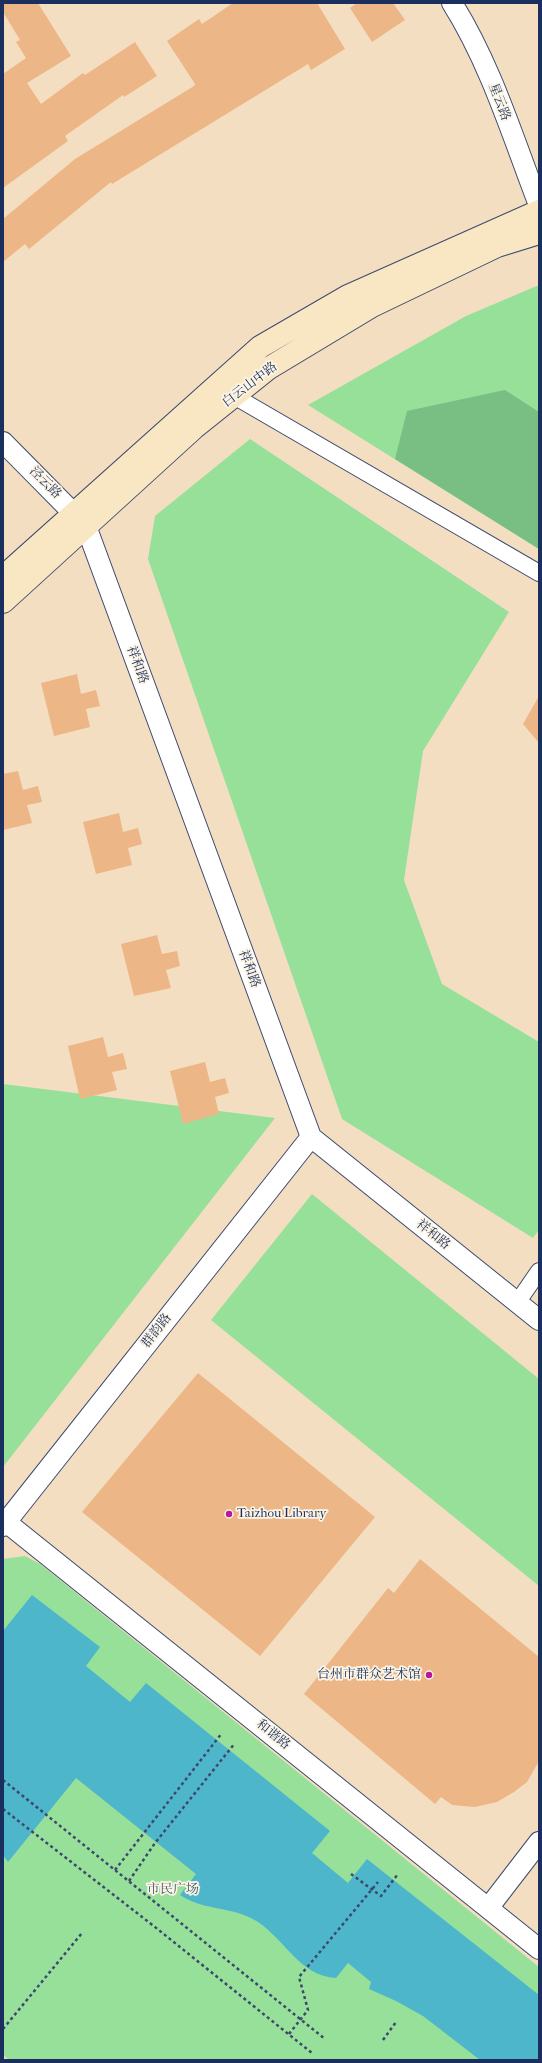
<!DOCTYPE html>
<html>
<head>
<meta charset="utf-8">
<style>
  body { margin:0 }
  #map { position:relative; width:542px; height:2063px; overflow:hidden; background:#f4dec1; font-family:"IM FELL French Canon",serif }
  canvas { display:block }
  .frame { position:absolute; inset:0; border:4px solid #1b2f5e; pointer-events:none }
</style>
</head>
<body>
<div id="map">
<canvas width="542" height="2063"></canvas>
<div class="frame"></div>
</div>
<script>
const g = document.querySelector('canvas').getContext('2d');
g.lineJoin = 'round';
function fill(path, color) { g.fillStyle = color; g.fill(path, 'evenodd'); }
function stroke(path, color, width, dash) { g.strokeStyle = color; g.lineWidth = width; g.lineCap = dash ? 'butt' : 'round'; g.setLineDash(dash || []); g.stroke(path); }
function label(font, color, halo, rows, align = 'center') {
  g.font = font + ' "IM FELL French Canon","Noto Serif SC",serif'; g.lineWidth = 3.5; g.setLineDash([]); g.textBaseline = 'middle'; g.strokeStyle = halo; g.fillStyle = color; for (const [text, x, y, turn = 0] of rows) {
    g.save(); g.translate(x, y); g.rotate((+turn || 0) * Math.PI / 180); g.textAlign = isNaN(turn) ? turn : align; if (halo) g.strokeText(text, 0, 0); g.fillText(text, 0, 0); g.restore();
  }
}
const green = new Path2D(`
  M539,285V549L308,405L466,316Z
  M250,439L509,612L423,751L404,880L442,984L539,1042V1230L533,1238L342,1119L148,559L155,516Z
  M3,1084L275,1118L3,1467Z
  M312,1194L539,1379V1586L211,1320Z
  M25,1556L40,1564L539,1967V2060H9L3,2055V1559Z`);
const forest = new Path2D(`
  M505,390L539,412V549L395,459L407,411Z`);
const water = new Path2D(`
  M32,1595L100,1647L86,1666L130,1702L146,1683L330,1831L312,1853L348,1883L367,1859L539,1995V2060H480L423,2016L396,2001L369,1989L371,1982L348,1963L336,1978C300,1976 285,1940 258,1922C234,1906 203,1911 180,1895L196,1874L76,1778L8,1862L3,1855V1631Z`);
const building = new Path2D(`
  M3,3H38L71,56L27,83L41,104L83,73L85,75L135,42L157,76L124,97L123,95L65,136L68,141L3,188V74L26,58L16,42L20,40L3,12Z
  M233,3H317L345,49L311,70L308,64L112,184L111,182L29,249L25,244L3,262V219L75,159L194,86L195,84L167,41L199,19L202,24Z
  M357,3H393L405,20L372,42L350,8Z
  M77,674L81,694L96,690L100,706L86,709L90,727L54,736L41,683Z
  M539,696V743L523,724Z
  M18,771L23,790L38,786L42,802L27,805L32,823L3,830V774Z
  M119,813L123,832L138,828L142,844L128,848L132,865L96,874L83,822Z
  M157,935L162,954L177,951L180,966L166,970L171,988L134,996L121,944Z
  M103,1037L108,1057L123,1053L127,1069L112,1072L117,1090L80,1099L68,1046Z
  M205,1062L210,1082L225,1078L229,1093L215,1097L219,1114L183,1124L170,1071Z
  M198,1373L375,1517L260,1656L82,1512Z
  M420,1559L539,1657V1761L527,1782L514,1792L497,1802L475,1807L452,1805L441,1797L435,1804L304,1694L388,1588L394,1593Z`);
const path = new Path2D(`
  M3,1780L325,2039
  M3,1809L155,1927L312,2053
  M115,1870L222,1733
  M351,1874L381,1896L398,1874
  M129,1881L155,1843L235,1743
  M3,2029L82,1933
  M289,2034L308,2010L299,1977L378,1882
  M383,2040L396,2022`);
const minor = new Path2D(`
  M234,396L539,573
  M517,1303L539,1271`);
const tertiary = new Path2D(`
  M452,3C491,65 513,138 539,205
  M3,442L86,526L311,1137L539,1320
  M6,1522L539,1949
  M3,1526L311,1137
  M489,1907L539,1842`);
const secondary = new Path2D(`
  M3,577L260,347L348,296L539,211
  M3,602L194,428L269,368L372,306L497,246L539,233`);
const markers = [
  [229,1514,4,"#b5179e"],
  [429,1675,4,"#b5179e"]
];
const streetNames = [
  ["星云路",499,102,69],
  ["白云山中路",250,385,-37],
  ["泾云路",45,483,45],
  ["祥和路",137,665,70],
  ["祥和路",249,969,70],
  ["祥和路",433,1235,39],
  ["群韵路",157,1331,-52],
  ["和谐路",273,1735,39]
];
const poiNames = [
  ["Taizhou Library",237,1514],
  ["台州市群众艺术馆",421,1675,"right"]
];
const parkNames = [
  ["市民广场",173,1890]
];
fill(green, '#97e09a');
fill(forest, '#79be82');
fill(water, '#4db6cb');
fill(building, '#edb686');
stroke(minor, '#3c496d', 18);
stroke(tertiary, '#3c496d', 22);
stroke(secondary, '#3c496d', 24);
stroke(path, '#3c496d', 2.5, [3, 3]);
stroke(minor, '#fff', 16);
stroke(tertiary, '#fff', 20);
stroke(secondary, '#f9e7c3', 22);
for (const [x, y, r, color] of markers) { const dot = new Path2D(); dot.arc(x, y, r, 0, 2 * Math.PI); g.fillStyle = color; g.fill(dot); stroke(dot, '#fcf5e5', 1.5); }
label('13px', '#1b2f5e', '#fcf5e5', streetNames);
label('13px', '#1b2f5e', '#fcf5e5', poiNames, 'left');
label('13px', '#3a5b6d', '#fcf5e5', parkNames);
</script>
</body>
</html>
